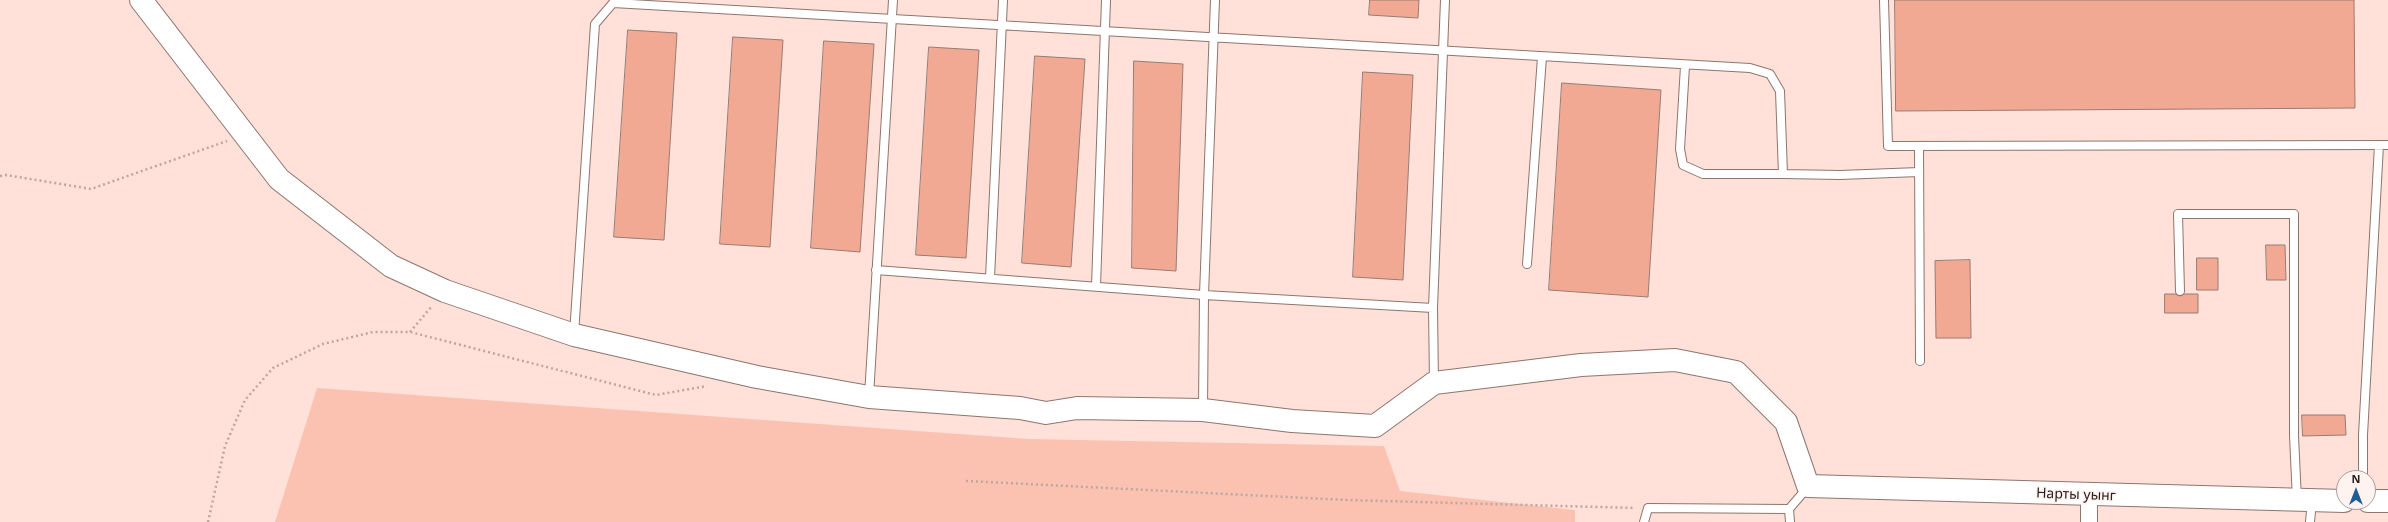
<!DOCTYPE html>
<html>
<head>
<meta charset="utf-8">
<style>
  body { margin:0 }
  #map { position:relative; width:2388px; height:522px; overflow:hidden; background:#ffe1d9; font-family:"Noto Sans",sans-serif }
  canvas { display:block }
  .north { position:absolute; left:2336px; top:470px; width:40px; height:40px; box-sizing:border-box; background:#fff3f0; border:1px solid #a99d9a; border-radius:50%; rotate:0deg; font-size:11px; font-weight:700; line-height:16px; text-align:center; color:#281d1a }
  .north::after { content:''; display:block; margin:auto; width:14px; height:18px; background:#1d5f95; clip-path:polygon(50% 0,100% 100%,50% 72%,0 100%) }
</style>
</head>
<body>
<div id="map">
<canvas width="2388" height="522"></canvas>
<div class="north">N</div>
</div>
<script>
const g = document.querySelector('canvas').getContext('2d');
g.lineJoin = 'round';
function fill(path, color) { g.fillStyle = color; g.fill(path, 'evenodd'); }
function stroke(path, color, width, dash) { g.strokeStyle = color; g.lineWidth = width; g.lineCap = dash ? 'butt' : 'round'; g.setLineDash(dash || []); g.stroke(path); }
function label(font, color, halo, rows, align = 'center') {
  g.font = font + ' "Noto Sans",sans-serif'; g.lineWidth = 3; g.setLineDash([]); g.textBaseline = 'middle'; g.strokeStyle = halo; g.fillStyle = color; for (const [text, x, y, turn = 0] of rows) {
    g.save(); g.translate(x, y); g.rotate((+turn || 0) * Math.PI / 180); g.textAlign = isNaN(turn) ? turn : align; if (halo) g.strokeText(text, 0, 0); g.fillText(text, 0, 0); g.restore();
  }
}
const green = new Path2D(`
  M317,388L1029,439L1384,446L1400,491L1575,510V522H275Z`);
const building = new Path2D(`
  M1370,0H1419L1418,18L1369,15Z
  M1895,0H2354L2355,108L1896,111Z
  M628,30L677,33L664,240L614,237Z
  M733,37L783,40L770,247L720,244Z
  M824,41L874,44L860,252L811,248Z
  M929,47L979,50L966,258L916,255Z
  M1035,56L1085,59L1071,267L1022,263Z
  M1134,61L1183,64L1176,271L1132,268Z
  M1363,72L1413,75L1403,280L1353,277Z
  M1562,83L1661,90L1648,297L1549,290Z
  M2266,245H2285L2286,280H2267Z
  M2197,258H2218V290H2197Z
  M1970,260L1971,338H1936L1935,261Z
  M2165,294H2175L2180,296L2184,294H2198V313H2165Z
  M2302,415H2345L2346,435L2303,436Z`);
const path = new Path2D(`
  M0,176L6,175L91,189L227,141
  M410,332L432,306
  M966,481L1346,500L1635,508
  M208,522L225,446L245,400L273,368L323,344L373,332H410L656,395L707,386`);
const lane = new Path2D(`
  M1884,0L1888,146L2388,145
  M1685,66L1680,149L1683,165L1703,174H1783
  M1919,146L1920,361
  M1527,264L1542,57
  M876,270L1204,295L1433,308
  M990,278L1003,0
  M1096,286L1106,0
  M2180,291L2178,214H2294V436L2297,500
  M574,334L595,24L613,3L1750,68L1770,74L1780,91L1783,174L1840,175L1919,172
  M1434,383L1433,308L1445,0
  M869,396L893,0
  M1203,409L1204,295L1215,0
  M2363,478V435L2379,145
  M1644,522L1648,508L1789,509
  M1790,522L1789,509L1808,487
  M2310,522L2312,501`);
const street = new Path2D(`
  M2089,495V522`);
const secondary = new Path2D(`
  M141,0L279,179L391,266L445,291L574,335L757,377L869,397L1020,408L1046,413L1077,408L1203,410L1292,421L1375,426L1434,383L1581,365L1675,360L1736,372L1786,422L1808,486L2344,501
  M2368,501H2388`);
const streetNames = [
  ["Нарты уынг",2076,495,2]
];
fill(green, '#fbc2b1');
fill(building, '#f2a993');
stroke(building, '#967c75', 1);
stroke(lane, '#8e756d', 10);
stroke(street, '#8e756d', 18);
stroke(secondary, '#8e756d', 24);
stroke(path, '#bea6a0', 2.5, [2, 3]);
stroke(lane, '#fff', 8);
stroke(street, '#fff', 16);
stroke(secondary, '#fff', 22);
label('14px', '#281d1a', '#fff3f0', streetNames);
</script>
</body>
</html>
